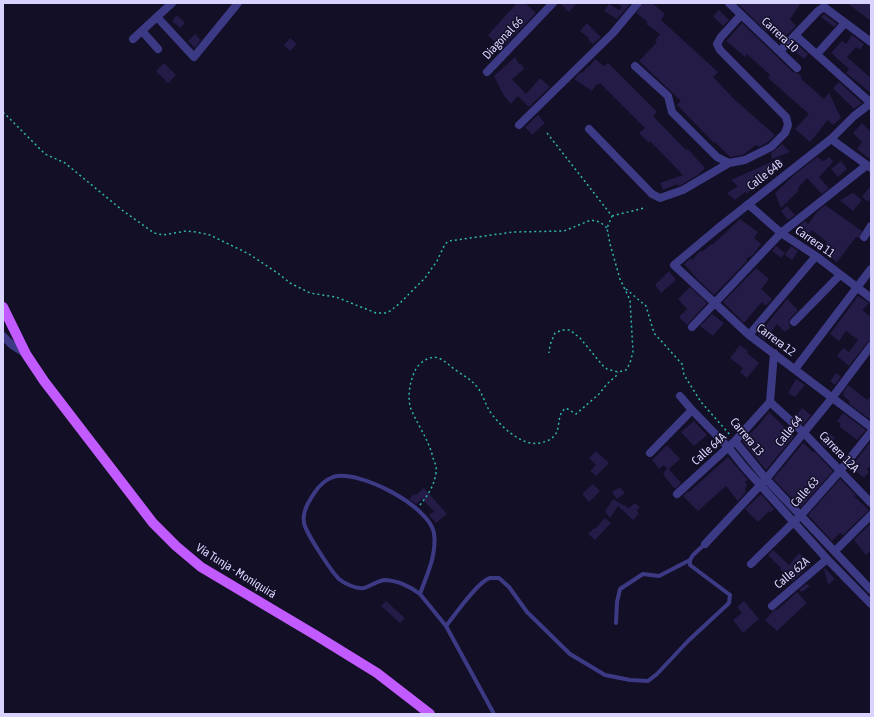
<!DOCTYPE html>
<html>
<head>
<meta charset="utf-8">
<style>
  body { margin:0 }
  #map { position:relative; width:874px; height:717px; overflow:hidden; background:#130f26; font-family:"Asap Condensed",sans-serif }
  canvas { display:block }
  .frame { position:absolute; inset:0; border:4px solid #d9d4ff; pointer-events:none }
</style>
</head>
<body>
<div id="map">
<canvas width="874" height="717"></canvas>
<div class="frame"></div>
</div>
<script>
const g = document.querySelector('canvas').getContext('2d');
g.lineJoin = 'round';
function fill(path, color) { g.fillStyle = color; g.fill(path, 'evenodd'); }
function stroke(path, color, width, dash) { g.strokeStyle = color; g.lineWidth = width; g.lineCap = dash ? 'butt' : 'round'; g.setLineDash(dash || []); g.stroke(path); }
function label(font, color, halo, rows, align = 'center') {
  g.font = font + ' "Asap Condensed",sans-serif'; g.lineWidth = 3; g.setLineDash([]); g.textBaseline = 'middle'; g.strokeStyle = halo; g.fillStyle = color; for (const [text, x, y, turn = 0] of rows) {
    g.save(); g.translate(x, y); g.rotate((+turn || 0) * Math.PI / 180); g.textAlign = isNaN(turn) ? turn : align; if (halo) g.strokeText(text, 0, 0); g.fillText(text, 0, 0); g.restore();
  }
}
const building = new Path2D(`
  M517,3H525L536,13L501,49L488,35Z
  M560,3H577L569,12Z
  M618,3H631L617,19L604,11L609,4L619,10L622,7Z
  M643,3H652L665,14L661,20L718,72L713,77L735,100L775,135L768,142L759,147L756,145L743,155L730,157L715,142L714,143L677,105L681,101L639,61L657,42L655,40L660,34L646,24L648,22L636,13Z
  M737,3H801L790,19L796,26L781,41L768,30L766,31Z
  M847,3H871V21Z
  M719,10L729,20L723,26L713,16Z
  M824,14L837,24L834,27L821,17Z
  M177,15L185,23L180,28L172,21Z
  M587,23L601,37L593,44L588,39L589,38L580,31Z
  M742,23L793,72L798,73L802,77L801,79L824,99L829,93L841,118L833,125L828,120L810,142L795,129L809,114L768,78L770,75L747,54L745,57L726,41Z
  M195,34L201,40L195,48L188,41Z
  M852,35L864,44L860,50L856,47L847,57L871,78V93L846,73L849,69L831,53L842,41L846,44Z
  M290,38L297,44L290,51L284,45Z
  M795,43L808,54L804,59L791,48Z
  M515,57L519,64L521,63L524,69L512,79L526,94L540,78L550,87L529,107L518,96L511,104L504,96L494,76Z
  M595,59L604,66L608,63L657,112L653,116L686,150L688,149L705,168L698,175L681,185L678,186L677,184L663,190L660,183L683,175L650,141L649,143L639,133L645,128L600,83L599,85L597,84L592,91L574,79L581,72L582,73L588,66L589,67Z
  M164,63L176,75L168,83L156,71Z
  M839,82L862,103L854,109L833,88Z
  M538,115L545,123L532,135L525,127Z
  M862,123L871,132V160L857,149L862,142L853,133Z
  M782,144L790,152L772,159L771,153Z
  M817,157L823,161L830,157L833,162L819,177L829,188L822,194L807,178L798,188L799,190L781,208L775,193L794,175Z
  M780,158L784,163L760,183L758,181L747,194L745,192L735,200L727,193L738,186L731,180Z
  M841,161L847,169L838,177L831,169Z
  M871,185V198L868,202L862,197Z
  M853,193L862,200L853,211L840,200Z
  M825,205L862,231L859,238L856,237L837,262L828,256L832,251L825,245L827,242L812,230L807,238L795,229L805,221L808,224L817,212Z
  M787,206L795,215L788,220L781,211Z
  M740,219L758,232L754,238L761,244L754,254L746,259L747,261L714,295L697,279L684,264L691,258L692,260L701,250L702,252L711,244L712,245Z
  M776,246L785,253L781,258L772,251Z
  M791,246L798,251L792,260L785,255Z
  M756,268L769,279L761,289L772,299L766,306L762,302L744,323L723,302Z
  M669,271L676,280L661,293L655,285Z
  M690,287L707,303L687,325L679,317L687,309L678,299Z
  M858,296L869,303L862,310L871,317V340L867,343L849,366L837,356L843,348L849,352L858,340L846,331L839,341L830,334Z
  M787,299L798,310L789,320V325L791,327L785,332L777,324L765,340L758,335Z
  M712,314L724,323L713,336L700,326Z
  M740,345L748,351L747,353L759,363L747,378L740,372L743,368L730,358Z
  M836,373L841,376L835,385L830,381Z
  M796,379L805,385L795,397L788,393Z
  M848,385L867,400L871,395V420L849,404L850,402L843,395L844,393L843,392Z
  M802,408L811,415L803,425L795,417Z
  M769,412L794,436L766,470L742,441L757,427Z
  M843,413L866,430L857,440L839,426L841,424L837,421Z
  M694,421L707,435L694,446L681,432Z
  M829,433L835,438L826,448L821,443Z
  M871,441V464L867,470L869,472L864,478L851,467Z
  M803,443L813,452L814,451L833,471L801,507L773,479Z
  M667,445L680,459L669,469L681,483L675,489L664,476H665L663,473L667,469L664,465L659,469L652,460Z
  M596,451L609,463L596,476L590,471L596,465L589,458Z
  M728,457L748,480L745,482L747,485L745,489L746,492L738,501L726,486L698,511L683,496L688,491L689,492Z
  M840,479L856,495L854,496L869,510L843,535L840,533L832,541L808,515Z
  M593,484L600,491L589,502L582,494Z
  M620,487L625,493L617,499L612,492Z
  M424,488L447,514L436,523L429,515L434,511L422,499L416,504L409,499L414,494L416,495Z
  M761,494L774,509L770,513L769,511L758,522L745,509Z
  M613,499L629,508L634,504H636L640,507L637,510L639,514L633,520L618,506L610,518L605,511Z
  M605,518L611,523L595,540L588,534L594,528L595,529Z
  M871,523V550L866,555L854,540Z
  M773,550L789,565L799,553L811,564L792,582L780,569L781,568L768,555Z
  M825,568L835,579L828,585L824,569Z
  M806,584L810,586L802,592L799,590Z
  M797,592L807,603L777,631L765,620L773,611L776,609L777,610Z
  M386,601L405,618L400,623L381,606Z
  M744,601L759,619L743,633L733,620L742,613L737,607Z`);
const path = new Path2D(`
  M3,112L45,154L65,163L122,210L154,233L163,235L186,231L196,232L210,235L249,254L279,274L290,283L310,293L336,297L376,313H385L390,311L399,304L425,278L437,261L445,244L449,241L513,232L564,231L591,220L600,222L607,228
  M547,133L612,216L607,228L610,244L620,279L630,300L633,352L630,363L626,370L618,372L607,369L604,367L580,338L570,330H562L555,333L550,345L549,353
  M612,216L644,208
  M626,289L646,306L654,333L682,364L684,375L701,402L730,435
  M420,505C428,495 434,486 436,473C437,468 435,463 433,458C429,440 418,426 411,409C408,402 409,389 411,382C413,375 415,368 421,363C437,350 444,362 457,371C465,377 471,379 478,388C483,395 485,403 489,410C498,424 521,447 540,443C568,437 552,417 566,408L576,414L599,394L607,384L616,376L618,372`);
const lane = new Path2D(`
  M420,594C427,574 437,555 434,533C429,506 359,469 333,477C325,480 319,486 315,492C309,501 302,511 304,523C306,533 331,571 339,579C345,584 356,589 364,588C371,586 377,581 384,580C397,580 411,587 420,594L446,626L494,714
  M616,623L617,602L620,589L643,574L659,576L690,560
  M446,626C454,616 478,581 490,578C493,578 497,578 499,578L509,587L527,612L570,654L605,675L630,680L648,681L657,674L688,641L729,603L730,595L690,565V560L693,555L705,544`);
const street = new Path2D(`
  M729,3L797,68
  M157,17L194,57L238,3
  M142,31L158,49
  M795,35L871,103
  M133,39L172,3
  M780,51L818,11L824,7L871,42
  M817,54L845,23
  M635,66L668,96L672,112L717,157L729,163L745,160L771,147L785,133L788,125L786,117L720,50L717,44L721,37L741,15
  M487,72L553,3
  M871,103L854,116L831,139L717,229L674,265L749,335L871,427
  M519,125L613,33L638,3
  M589,129L652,194L660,198L683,190L729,163
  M831,139L871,168
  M748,204L781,233L816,256L871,298
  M864,237L871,226
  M794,322L840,275
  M692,327L781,233L867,165
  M749,335L816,256
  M3,336L12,345L26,354
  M795,369L871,269
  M680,396L692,410L728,447L744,467L827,559L871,604
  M770,402L803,432L871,503
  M735,441L766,479L871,590
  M650,453L692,410
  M677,494L735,441L770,402L774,353
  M705,544L766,479L832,398L871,346
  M835,551L871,515
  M751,564L801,515L840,471L871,432
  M772,606L827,559`);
const primary = new Path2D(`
  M3,307L26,354L44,381L153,523L176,546L201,567L317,636L377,673L430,714`);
const streetNames = [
  ["Carrera 10",780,35,43],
  ["Diagonal 66",503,38,-47],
  ["Calle 64B",765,175,-38],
  ["Carrera 11",815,242,35],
  ["Carrera 12",776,340,37],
  ["Calle 64",789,431,-51],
  ["Carrera 13",747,437,50],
  ["Calle 64A",709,449,-42],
  ["Carrera 12A",839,452,46],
  ["Calle 63",805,492,-48],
  ["Vía Tunja - Moniquirá",236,571,32],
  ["Calle 62A",792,573,-40]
];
fill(building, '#241b47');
stroke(path, '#2fb8b0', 1.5, [2, 3]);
stroke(lane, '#3d3a85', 4);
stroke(street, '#3d3a85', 8);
stroke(primary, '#c25bff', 10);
label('12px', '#d9d4ff', '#130f26', streetNames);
</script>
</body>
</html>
